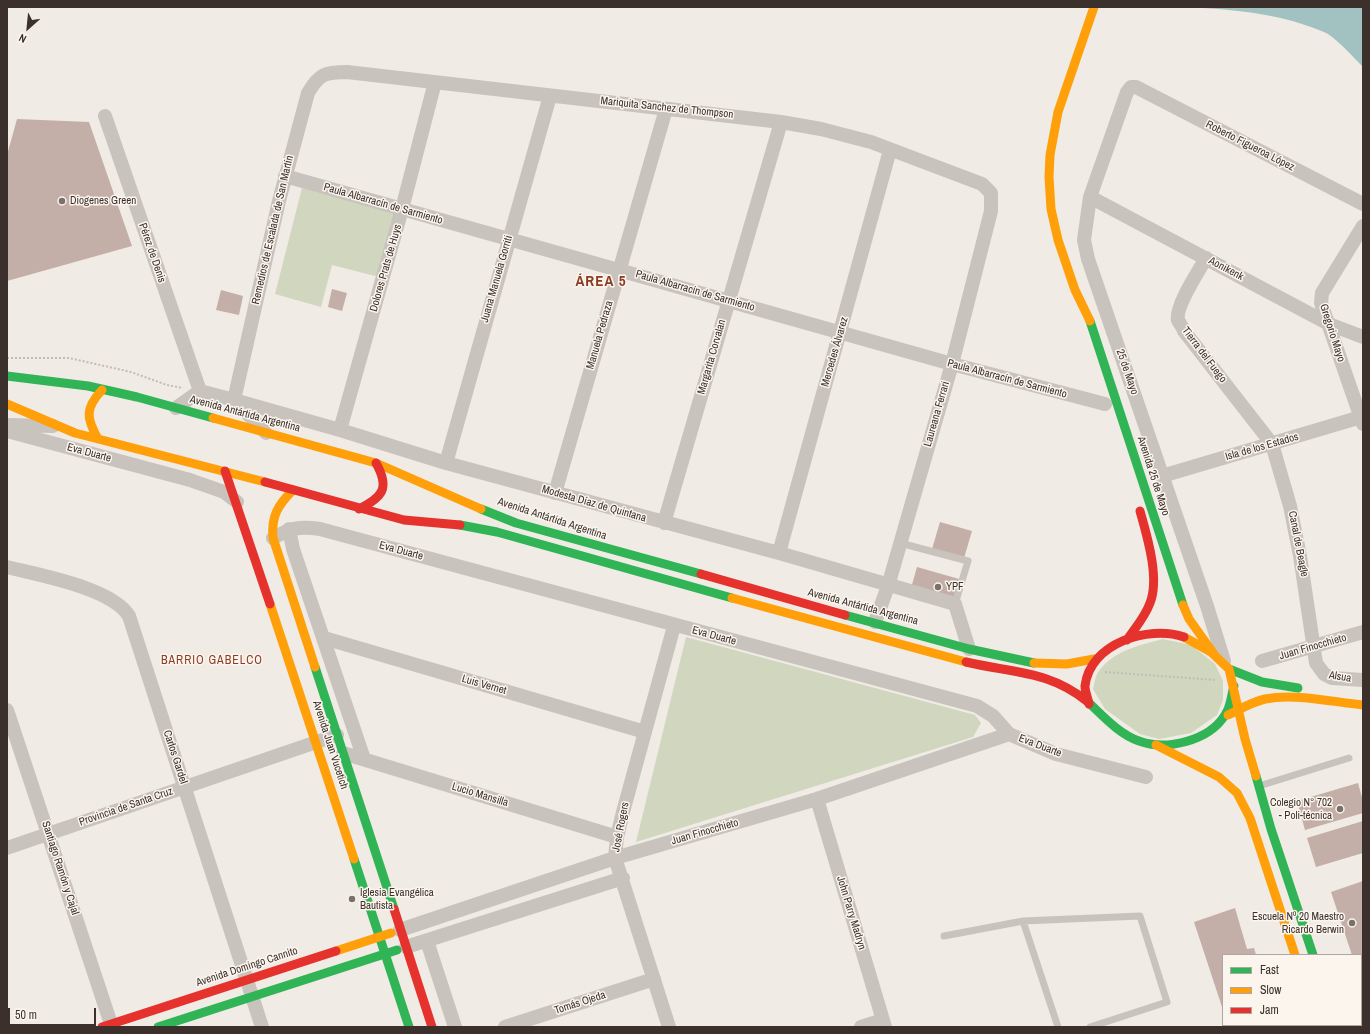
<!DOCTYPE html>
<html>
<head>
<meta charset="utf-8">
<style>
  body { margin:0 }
  #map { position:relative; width:1370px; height:1034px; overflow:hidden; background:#f0ebe5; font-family:"Archivo Narrow",sans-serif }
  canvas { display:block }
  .frame { position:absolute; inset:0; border:8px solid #3b302b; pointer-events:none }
  .legend { position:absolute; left:1222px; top:954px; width:140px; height:72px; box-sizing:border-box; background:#fbf5ee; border:1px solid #aea6a0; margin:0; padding:5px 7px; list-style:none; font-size:12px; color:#3b302b }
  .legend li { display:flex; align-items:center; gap:8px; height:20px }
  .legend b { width:20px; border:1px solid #aea6a0 }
  .north { position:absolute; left:8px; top:8px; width:40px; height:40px; -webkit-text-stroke:3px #fbf5ee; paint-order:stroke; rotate:207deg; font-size:11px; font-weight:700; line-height:16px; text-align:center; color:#3b302b }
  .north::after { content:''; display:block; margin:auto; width:14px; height:18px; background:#3b302b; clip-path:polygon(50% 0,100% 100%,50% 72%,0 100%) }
  .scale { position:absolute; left:8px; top:1008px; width:88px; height:18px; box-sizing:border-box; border:2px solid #3b302b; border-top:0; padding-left:5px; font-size:12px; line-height:14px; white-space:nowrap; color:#3b302b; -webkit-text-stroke:3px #fbf5ee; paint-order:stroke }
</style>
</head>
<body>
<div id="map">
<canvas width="1370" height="1034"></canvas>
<div class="frame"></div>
<ul class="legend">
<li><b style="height:5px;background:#30b455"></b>Fast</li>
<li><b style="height:5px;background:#ff9f0a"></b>Slow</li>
<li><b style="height:5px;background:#e5322d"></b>Jam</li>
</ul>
<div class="north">N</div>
<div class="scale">50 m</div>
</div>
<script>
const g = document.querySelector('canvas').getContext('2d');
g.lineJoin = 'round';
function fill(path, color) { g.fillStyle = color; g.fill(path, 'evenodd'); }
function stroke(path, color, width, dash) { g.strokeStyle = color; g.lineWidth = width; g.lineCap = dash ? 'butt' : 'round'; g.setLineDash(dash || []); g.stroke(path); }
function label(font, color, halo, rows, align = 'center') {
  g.font = font + ' "Archivo Narrow",sans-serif'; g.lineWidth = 3; g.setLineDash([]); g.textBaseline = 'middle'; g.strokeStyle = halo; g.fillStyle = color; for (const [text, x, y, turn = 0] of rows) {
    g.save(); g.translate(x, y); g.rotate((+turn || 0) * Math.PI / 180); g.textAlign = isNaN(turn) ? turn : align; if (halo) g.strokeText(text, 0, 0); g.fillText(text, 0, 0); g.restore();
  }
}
const green = new Path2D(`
  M302,188L396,212L379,277L332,265L321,307L275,294Z
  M686,637L975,715L981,723L973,737L636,842Z
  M1163,639L1191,645L1215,664L1223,681V700L1217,715L1191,733L1159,739L1140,734L1105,709L1093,689C1095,683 1095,675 1099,671C1113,651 1140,645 1163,639Z`);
const water = new Path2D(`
  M1172,7H1363V67C1352,56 1341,43 1328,34C1323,31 1316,29 1311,27C1267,11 1218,8 1172,7Z`);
const building = new Path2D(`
  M17,119L89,122L132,246L7,281V155Z
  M332,289L347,293L342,311L328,307Z
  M221,290L243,296L239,315L216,310Z
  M940,522L972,531L964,558L932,549Z
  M917,567L959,579L953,600L911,588Z
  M1358,783L1363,801V813L1305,830L1297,801Z
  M1363,821V853L1316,867L1307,838Z
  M1363,881V986L1361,981V955H1352L1331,892Z
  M1235,908L1247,949L1254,948L1256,955H1223V1010L1194,922Z
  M1228,1025H1271L1272,1027H1228Z`);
const path = new Path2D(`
  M7,358H69L131,372L167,385L183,388
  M1105,672L1216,680`);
const lane = new Path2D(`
  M900,543L968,561L955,604
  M1259,786L1349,758
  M1023,921L1058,1027
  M944,936L1023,921L1140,916L1167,1002L1090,1027`);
const street = new Path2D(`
  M105,116L200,391
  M285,176L952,364L1105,404
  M1090,197L1329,324L1363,337
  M1363,226L1322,293L1321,303L1363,424
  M1206,258C1199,271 1175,306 1178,320C1179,323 1183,327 1184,331L1272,444L1290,506L1300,556L1316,663L1324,674L1332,678L1363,680
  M176,408L200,391L234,400L266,433
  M7,425L53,426
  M340,430L402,209L435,82
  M7,431L190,480L224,492L237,502
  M446,463L550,96
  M1162,476L1361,417
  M555,493L666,109
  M664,523L781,122
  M289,529L293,549L364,759
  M273,538C291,528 299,526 320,529L977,706L993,716L1009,734L1056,754L1146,777
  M779,553L890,150
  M7,567C39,575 112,588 129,616L262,1027
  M875,622L888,586L952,364L991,211V193L982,184L871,142L821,129L781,122L347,72C325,72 319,74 308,93L279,201L234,400L340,430L446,463L779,553L955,604L969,649
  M324,638L645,732
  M1224,661L1207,606L1088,259L1084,240L1090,197L1127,92L1131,87H1136L1363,204
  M1262,661L1363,632
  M7,710L112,1027
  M343,753L617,837
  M817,799L885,1027
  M7,848L337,735
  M400,930L615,858L817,799L1009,734
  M427,941L455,1027
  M406,947L623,878
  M505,1027L654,979
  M669,1027L615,858L617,837L623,812L674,626
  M861,1027L883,1020`);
const fast = new Path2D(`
  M1090,321L1183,605
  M7,376L88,386L137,397L213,418
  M481,509L516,523L701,574
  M460,525L497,532L732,598
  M845,615L969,649L1034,663
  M315,667L394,909
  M1229,669L1262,682L1298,688
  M1088,702C1103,716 1119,734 1139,741C1166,751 1209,741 1225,715C1231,707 1231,696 1234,686
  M1256,776L1271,829L1313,955
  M354,859L409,1027
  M158,1027L397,950`);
const slow = new Path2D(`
  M1090,321L1075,290L1058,240L1051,209L1049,177L1050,155L1058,112L1094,7
  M7,404L75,433L265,482
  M213,418L376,463L481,509
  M98,439C86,418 85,408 102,390
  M293,490C278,505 271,516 273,538L315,667
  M732,598L966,662
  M270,604L354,859
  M1183,605L1189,619L1214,654
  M1184,637L1211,652L1229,669L1245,739L1256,776
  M1034,663L1067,664L1094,659
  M1228,715C1240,709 1252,702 1265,699C1296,693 1332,702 1363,705
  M1156,745L1219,777L1237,793L1250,818L1295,955
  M336,951L391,933
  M1317,1025L1318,1027
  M1336,1025L1337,1027`);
const jam = new Path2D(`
  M225,471L270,604
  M265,482L404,520L460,525
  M359,509C383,497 390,488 376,463
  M701,574L845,615
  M1127,640C1135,628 1145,617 1150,603C1160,578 1147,536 1140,511
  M966,662C1012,673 1049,670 1088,702
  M1089,704C1088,698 1085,692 1085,686C1090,643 1148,625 1184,637
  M394,909L432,1027
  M102,1027L336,951`);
const markers = [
  [62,201,4,"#7a716c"],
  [938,587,4,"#7a716c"],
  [1340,809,4,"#7a716c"],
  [352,899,4,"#7a716c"],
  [1352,923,4,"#7a716c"]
];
const streetNames = [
  ["Mariquita Sanchez de Thompson",667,108,6],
  ["Roberto Figueroa López",1250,146,27],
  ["Paula Albarracín de Sarmiento",383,204,16],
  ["Remedios de Escalada de San Martín",273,230,-77],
  ["Pérez de Denis",152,253,71],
  ["Dolores Prats de Huys",386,268,-74],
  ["Aonikenk",1226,269,28],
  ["Juana Manuela Gorriti",497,279,-74],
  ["Paula Albarracín de Sarmiento",695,291,16],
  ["Gregorio Mayo",1332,333,72],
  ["Manuela Pedraza",600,335,-74],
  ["Mercedes Álvarez",835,352,-74],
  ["Tierra del Fuego",1204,355,53],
  ["Margarita Corvalan",712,357,-74],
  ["25 de Mayo",1127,372,71],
  ["Paula Albarracín de Sarmiento",1007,379,15],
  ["Avenida Antártida Argentina",245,414,15],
  ["Laureana Ferrari",937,414,-74],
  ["Isla de los Estados",1262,447,-16],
  ["Eva Duarte",89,453,15],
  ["Avenida 25 de Mayo",1153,476,72],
  ["Modesta Díaz de Quintana",594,504,16],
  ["Avenida Antártida Argentina",552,519,18],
  ["Canal de Beagle",1298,544,79],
  ["Eva Duarte",401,551,15],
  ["Avenida Antártida Argentina",863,607,15],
  ["Eva Duarte",714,636,15],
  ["Juan Finocchieto",1313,647,-16],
  ["Alsua",1340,677,9],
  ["Luis Vernet",484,685,16],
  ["Avenida Juan Vucetich",330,745,72],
  ["Eva Duarte",1040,746,21],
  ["Carlos Gardel",175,757,72],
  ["Lucio Mansilla",480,795,17],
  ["Provincia de Santa Cruz",126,807,-19],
  ["José Rogers",621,827,-79],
  ["Juan Finocchieto",705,832,-16],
  ["Santiago Ramón y Cajal",60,868,72],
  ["John Parry Madryn",851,913,73],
  ["Avenida Domingo Cannito",247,967,-18],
  ["Tomás Ojeda",580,1003,-18]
];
const poiNames = [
  ["Diogenes Green",70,201],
  ["YPF",946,587],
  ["Colegio N° 702",1332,803,"right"],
  ["- Poli-técnica",1332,816,"right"],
  ["Iglesia Evangélica",360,893],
  ["Bautista",360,906],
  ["Escuela Nº 20 Maestro",1344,917,"right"],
  ["Ricardo Berwin",1344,930,"right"]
];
const neighbourhoodNames = [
  ["BARRIO GABELCO",212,661]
];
const districtNames = [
  ["ÁREA 5",601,282]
];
fill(green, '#d1d6bf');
fill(water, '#a1c2c1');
fill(building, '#c3afa7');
stroke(path, '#c2bbb6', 2, [2, 2]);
stroke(lane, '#c9c3be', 7);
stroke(street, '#c9c3be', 14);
stroke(fast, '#30b455', 9);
stroke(slow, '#ff9f0a', 9);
stroke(jam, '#e5322d', 9);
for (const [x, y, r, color] of markers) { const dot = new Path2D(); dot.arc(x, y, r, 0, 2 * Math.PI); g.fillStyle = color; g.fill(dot); stroke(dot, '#fbf5ee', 1.5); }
label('11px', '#3b302b', '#fbf5ee', streetNames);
label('11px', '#3b302b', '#fbf5ee', poiNames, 'left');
g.letterSpacing = '1px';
label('12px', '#8c3b22', '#fbf5ee', neighbourhoodNames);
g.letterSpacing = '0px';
g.letterSpacing = '1px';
label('bold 15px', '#8c3b22', '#fbf5ee', districtNames);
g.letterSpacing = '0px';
</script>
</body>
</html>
